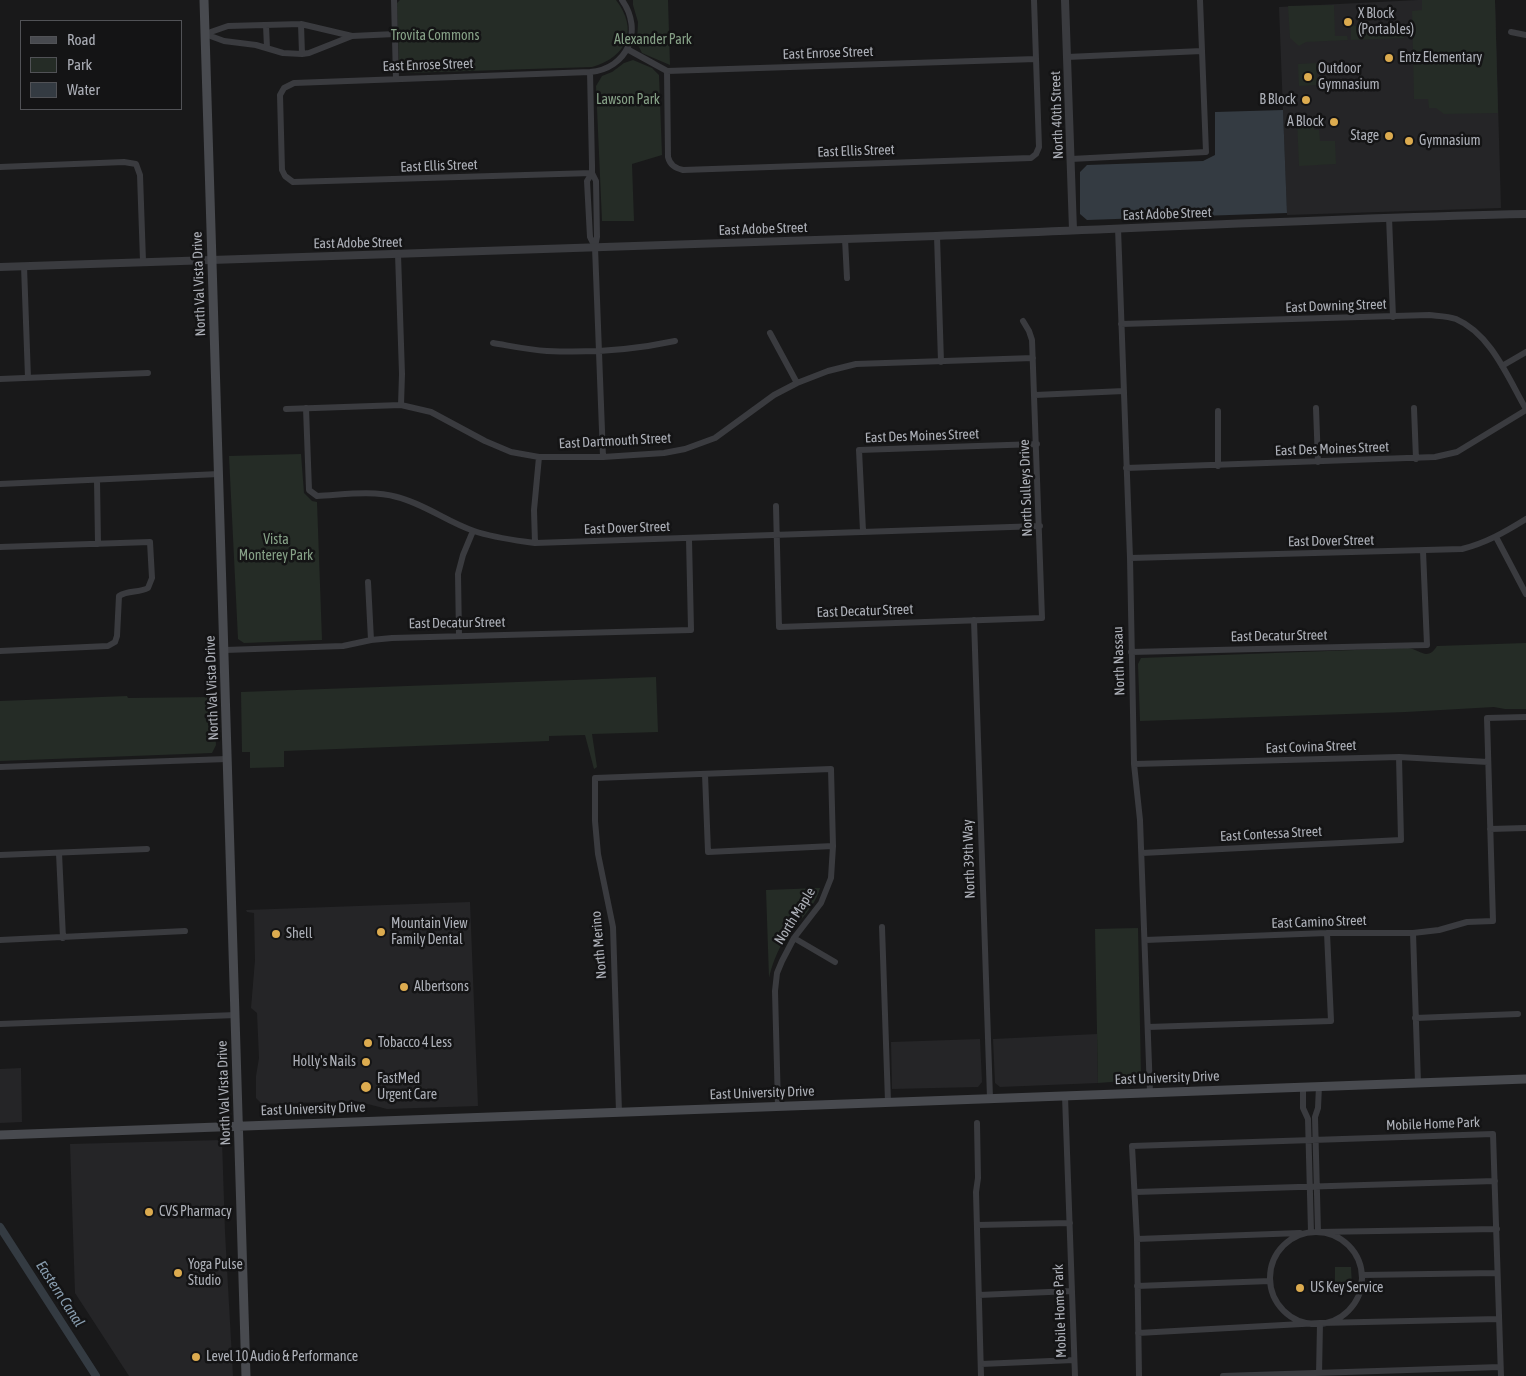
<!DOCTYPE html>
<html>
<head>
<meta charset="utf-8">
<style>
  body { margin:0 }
  #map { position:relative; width:1526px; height:1376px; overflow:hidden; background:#19191a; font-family:"Asap Condensed",sans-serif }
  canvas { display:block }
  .legend { position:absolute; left:20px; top:20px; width:162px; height:90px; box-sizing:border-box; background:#141415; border:1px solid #515256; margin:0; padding:6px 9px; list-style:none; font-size:15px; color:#adb0b8 }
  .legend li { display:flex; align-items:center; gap:10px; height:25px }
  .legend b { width:25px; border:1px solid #515256 }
</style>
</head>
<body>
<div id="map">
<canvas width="1526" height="1376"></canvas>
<ul class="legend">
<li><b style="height:6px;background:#484a4f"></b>Road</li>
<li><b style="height:14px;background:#252c26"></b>Park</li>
<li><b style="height:14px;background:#343b42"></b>Water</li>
</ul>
</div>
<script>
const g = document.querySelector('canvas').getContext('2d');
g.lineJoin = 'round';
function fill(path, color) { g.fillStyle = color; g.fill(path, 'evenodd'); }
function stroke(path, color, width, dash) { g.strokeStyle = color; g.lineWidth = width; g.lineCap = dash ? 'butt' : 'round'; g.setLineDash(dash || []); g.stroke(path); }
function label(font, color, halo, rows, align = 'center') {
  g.font = font + ' "Asap Condensed",sans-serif'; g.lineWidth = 5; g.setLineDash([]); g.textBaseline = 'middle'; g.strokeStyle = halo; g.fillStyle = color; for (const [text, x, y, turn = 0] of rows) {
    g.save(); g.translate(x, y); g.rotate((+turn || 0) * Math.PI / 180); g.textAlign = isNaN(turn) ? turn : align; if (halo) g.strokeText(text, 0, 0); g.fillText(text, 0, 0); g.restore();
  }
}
const built = new Path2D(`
  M1418,0H1495L1501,208L1287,215L1279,7Z
  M470,902L478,1106L387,1109L356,1101L262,1104L256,1098V1076L259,1058L257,1013L251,1008L255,960L254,913L247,912L246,910Z
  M1097,1034L1098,1083L1000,1087L995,1083L993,1039Z
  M980,1039L982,1082L978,1087L892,1089L891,1042Z
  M21,1068L22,1122L0,1123V1069Z
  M222,1140L225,1232L233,1376H129L75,1293L70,1144Z`);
const green = new Path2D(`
  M400,0H616C639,30 627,57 592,67L407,73L399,66L397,3Z
  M633,0H668L670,65L642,53L637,43L638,22L633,5Z
  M1422,0H1495L1498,113L1444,114L1436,108H1429L1428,99H1414L1412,11L1422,10Z
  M1334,5L1335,36H1347L1348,40L1306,42L1299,46L1290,38L1288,6Z
  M1377,24H1404V38L1351,40V26L1376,25L1377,32Z
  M633,60L652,68L659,75L662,155L632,164L634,221H602L596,86L602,76L612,72L624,63Z
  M1316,63L1317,85L1299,86L1298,64Z
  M1318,118L1319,120H1312L1314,121V130H1319L1320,141H1335L1336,164L1299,166L1297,119Z
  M301,454L304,493L312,501L317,502L322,640L244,643L238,639L229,456Z
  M1526,643V709H1505L1494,707L1406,712L1140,721L1138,664L1141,658L1408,648C1420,649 1427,662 1437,646Z
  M656,677L658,732L592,734L597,767L594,769L585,735L549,736V741L284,751V767L250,768V752H242L241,692Z
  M127,696L128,698L213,697L216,745L212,753L0,761V701Z
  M820,888C815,908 797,922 785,939C777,951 772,965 769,978L766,890Z
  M1138,928L1141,1075L1137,1080L1098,1083L1095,929Z
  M1335,1267H1351L1352,1286L1335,1287Z`);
const water = new Path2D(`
  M1283,110L1287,213L1087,220L1080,214V172L1087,165L1203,161L1215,155V112Z`);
const canal = new Path2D(`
  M0,1227L96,1376`);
const minor = new Path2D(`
  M394,0L396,79
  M301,24L302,54
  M266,25L267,48
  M1511,32L1526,35
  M205,34L228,26L301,24L352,36L395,34
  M205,34L224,41L256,45L283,53L302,54L309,53L352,36
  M627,49L667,71L1036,59
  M1067,57L1202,51
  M667,71L668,157C670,165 675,168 683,170L1031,158L1036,154L1039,147L1034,0
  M590,72L592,165V173L587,181L590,237L595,247
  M1071,159L1206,152L1200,0
  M0,167L124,162L136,164L140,175L143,261
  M592,173L293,182L285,176L282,170L280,95L284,88L294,83L590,72C627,69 644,31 622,0
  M592,173L596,181L597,237L595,247L603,457
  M1389,217L1393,317
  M1118,228L1130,558L1134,764L1140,820L1150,1092
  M937,236L941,362
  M845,239L847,278
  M398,254L402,374L401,405
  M24,266L28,378
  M1121,324L1429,315C1437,316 1448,316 1456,319C1491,334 1508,378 1526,409
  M770,333L797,383
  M493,343C511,346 529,350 547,351C589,353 633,350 675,341
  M1502,366L1526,352
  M0,379L148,373
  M1035,395L1124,391
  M306,408L309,490L317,496C342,495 372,490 397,497C425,504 447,522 474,531C494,538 514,540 535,543L1040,526
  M1316,408L1318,462
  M1414,408L1416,459
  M286,409L401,405L431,412L485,441L511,452L539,457H603L664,453L685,449L715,438L774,395L797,383L828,371L856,364L1033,358
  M1218,411V466
  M1126,468L1435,457L1457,452L1526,410
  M97,480L98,544
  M0,484L219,474
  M776,506L779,627L1042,618L1032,340L1029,331L1023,321
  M863,531L859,450L1037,444
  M1496,537L1526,594
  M535,543L534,510L539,457
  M0,547L150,542L152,578L148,588C139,593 128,590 119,596L117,636L115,642L108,646L0,651
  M1130,558L1462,549C1486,543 1505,532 1526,519
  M368,582L371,640
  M974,620L990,1098
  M459,636L458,574L463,555L473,531
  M225,650L343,646L371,640L392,638L691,630L689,539
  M1131,652L1427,645L1423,551
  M1134,764L1399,757L1488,762
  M0,767L227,759
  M705,774L708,852L833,846
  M1490,829L1526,828
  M59,853L63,938
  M1142,853L1401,840L1399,757
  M0,855L147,849
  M882,927L888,1102
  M1413,933L1418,1083
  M794,938L835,962
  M0,940L185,931
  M1145,940L1327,933H1413L1439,930L1467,922L1493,921L1487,718L1526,717
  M1415,1018L1518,1014
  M0,1024L236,1015
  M1148,1027L1331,1021L1327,933
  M1319,1086L1318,1108L1315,1117L1318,1232L1497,1229
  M1303,1087V1108L1308,1119L1311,1232
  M1065,1096L1075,1376
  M619,1112L613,927L598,854L595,821V778L831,769L833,846L831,878L821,903L794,938L782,961L777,973L775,991L778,1106
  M977,1123L978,1178L976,1192L981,1376
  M1135,1192L1495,1181
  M977,1225L1070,1223
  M1270 1278a46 46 0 1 1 92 0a46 46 0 1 1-92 0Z
  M1137,1239L1300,1233
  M1362,1275L1497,1273
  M1137,1286L1270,1281
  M979,1295L1072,1291
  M1138,1333L1320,1323L1499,1319
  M981,1364L1074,1360
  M1319,1375L1320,1323
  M1139,1376L1137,1239L1132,1146L1493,1134L1501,1376
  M1223,1376L1500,1367`);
const tertiary = new Path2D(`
  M1065,0L1073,230
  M0,267C312,255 624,248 936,236C1132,229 1329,218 1526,214`);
const secondary = new Path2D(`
  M204,0L246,1376
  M0,1135L1526,1079`);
const markers = [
  [1348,22,5,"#dcab4f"],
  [1389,58,5,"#dcab4f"],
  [1308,77,5,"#dcab4f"],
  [1306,100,5,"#dcab4f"],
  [1334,122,5,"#dcab4f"],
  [1389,136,5,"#dcab4f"],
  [1409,141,5,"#dcab4f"],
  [381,932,5,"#dcab4f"],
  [276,934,5,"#dcab4f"],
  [404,987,5,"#dcab4f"],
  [368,1043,5,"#dcab4f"],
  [366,1062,5,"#dcab4f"],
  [366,1087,6,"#dcab4f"],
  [149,1212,5,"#dcab4f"],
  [178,1273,5,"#dcab4f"],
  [1300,1288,5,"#dcab4f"],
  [196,1357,5,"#dcab4f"]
];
const poiNames = [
  ["X Block",1358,14],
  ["(Portables)",1358,30],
  ["Entz Elementary",1399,58],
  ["Outdoor",1318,69],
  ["Gymnasium",1318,85],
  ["B Block",1296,100,"right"],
  ["A Block",1324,122,"right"],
  ["Stage",1379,136,"right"],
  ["Gymnasium",1419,141],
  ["Mountain View",391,924],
  ["Family Dental",391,940],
  ["Shell",286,934],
  ["Albertsons",414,987],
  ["Tobacco 4 Less",378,1043],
  ["Holly's Nails",356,1062,"right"],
  ["FastMed",377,1079],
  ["Urgent Care",377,1095],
  ["CVS Pharmacy",159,1212],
  ["Yoga Pulse",188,1265],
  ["Studio",188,1281],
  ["US Key Service",1310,1288],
  ["Level 10 Audio & Performance",206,1357]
];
const parkNames = [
  ["Trovita Commons",435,36],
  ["Alexander Park",653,40],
  ["Lawson Park",628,100],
  ["Vista",276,540],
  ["Monterey Park",276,556]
];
const streetNames = [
  ["East Enrose Street",828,53,-2],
  ["East Enrose Street",428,65,-2],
  ["North 40th Street",1057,115,-92],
  ["East Ellis Street",856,151,-2],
  ["East Ellis Street",439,166,-2],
  ["East Adobe Street",1167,214,-2],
  ["East Adobe Street",763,229,-2],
  ["East Adobe Street",358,243,-1],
  ["North Val Vista Drive",199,284,-92],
  ["East Downing Street",1336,306,-2],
  ["East Des Moines Street",922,436,-2],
  ["East Dartmouth Street",615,441,-3],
  ["East Des Moines Street",1332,449,-2],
  ["North Sulleys Drive",1026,488,-92],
  ["East Dover Street",627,528,-2],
  ["East Dover Street",1331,541,-1],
  ["East Decatur Street",865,611,-2],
  ["East Decatur Street",457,623,-1],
  ["East Decatur Street",1279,636,-1],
  ["North Nassau",1119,661,-92],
  ["North Val Vista Drive",212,688,-92],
  ["East Covina Street",1311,747,-2],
  ["East Contessa Street",1271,834,-3],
  ["North 39th Way",969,859,-92],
  ["North Maple",795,916,-58],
  ["East Camino Street",1319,922,-2],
  ["North Merino",599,945,-95],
  ["East University Drive",1167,1078,-2],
  ["North Val Vista Drive",224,1093,-92],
  ["East University Drive",762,1093,-2],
  ["East University Drive",313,1109,-2],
  ["Mobile Home Park",1433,1124,-2],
  ["Mobile Home Park",1060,1311,-92]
];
const waterNames = [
  ["Eastern Canal",60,1294,57]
];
fill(built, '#252527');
fill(green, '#252c26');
fill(water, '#343b42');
stroke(canal, '#343b42', 8);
stroke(minor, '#3a3b3f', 6);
stroke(tertiary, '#3a3b3f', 8);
stroke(secondary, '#484a4f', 9);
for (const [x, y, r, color] of markers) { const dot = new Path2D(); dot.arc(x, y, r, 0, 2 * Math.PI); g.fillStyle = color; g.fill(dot); stroke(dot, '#141415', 2); }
label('14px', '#adb0b8', '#141415', poiNames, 'left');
label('14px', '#86a187', '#141415', parkNames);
label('14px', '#adb0b8', '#141415', streetNames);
label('italic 15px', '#889daf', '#141415', waterNames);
</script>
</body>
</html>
